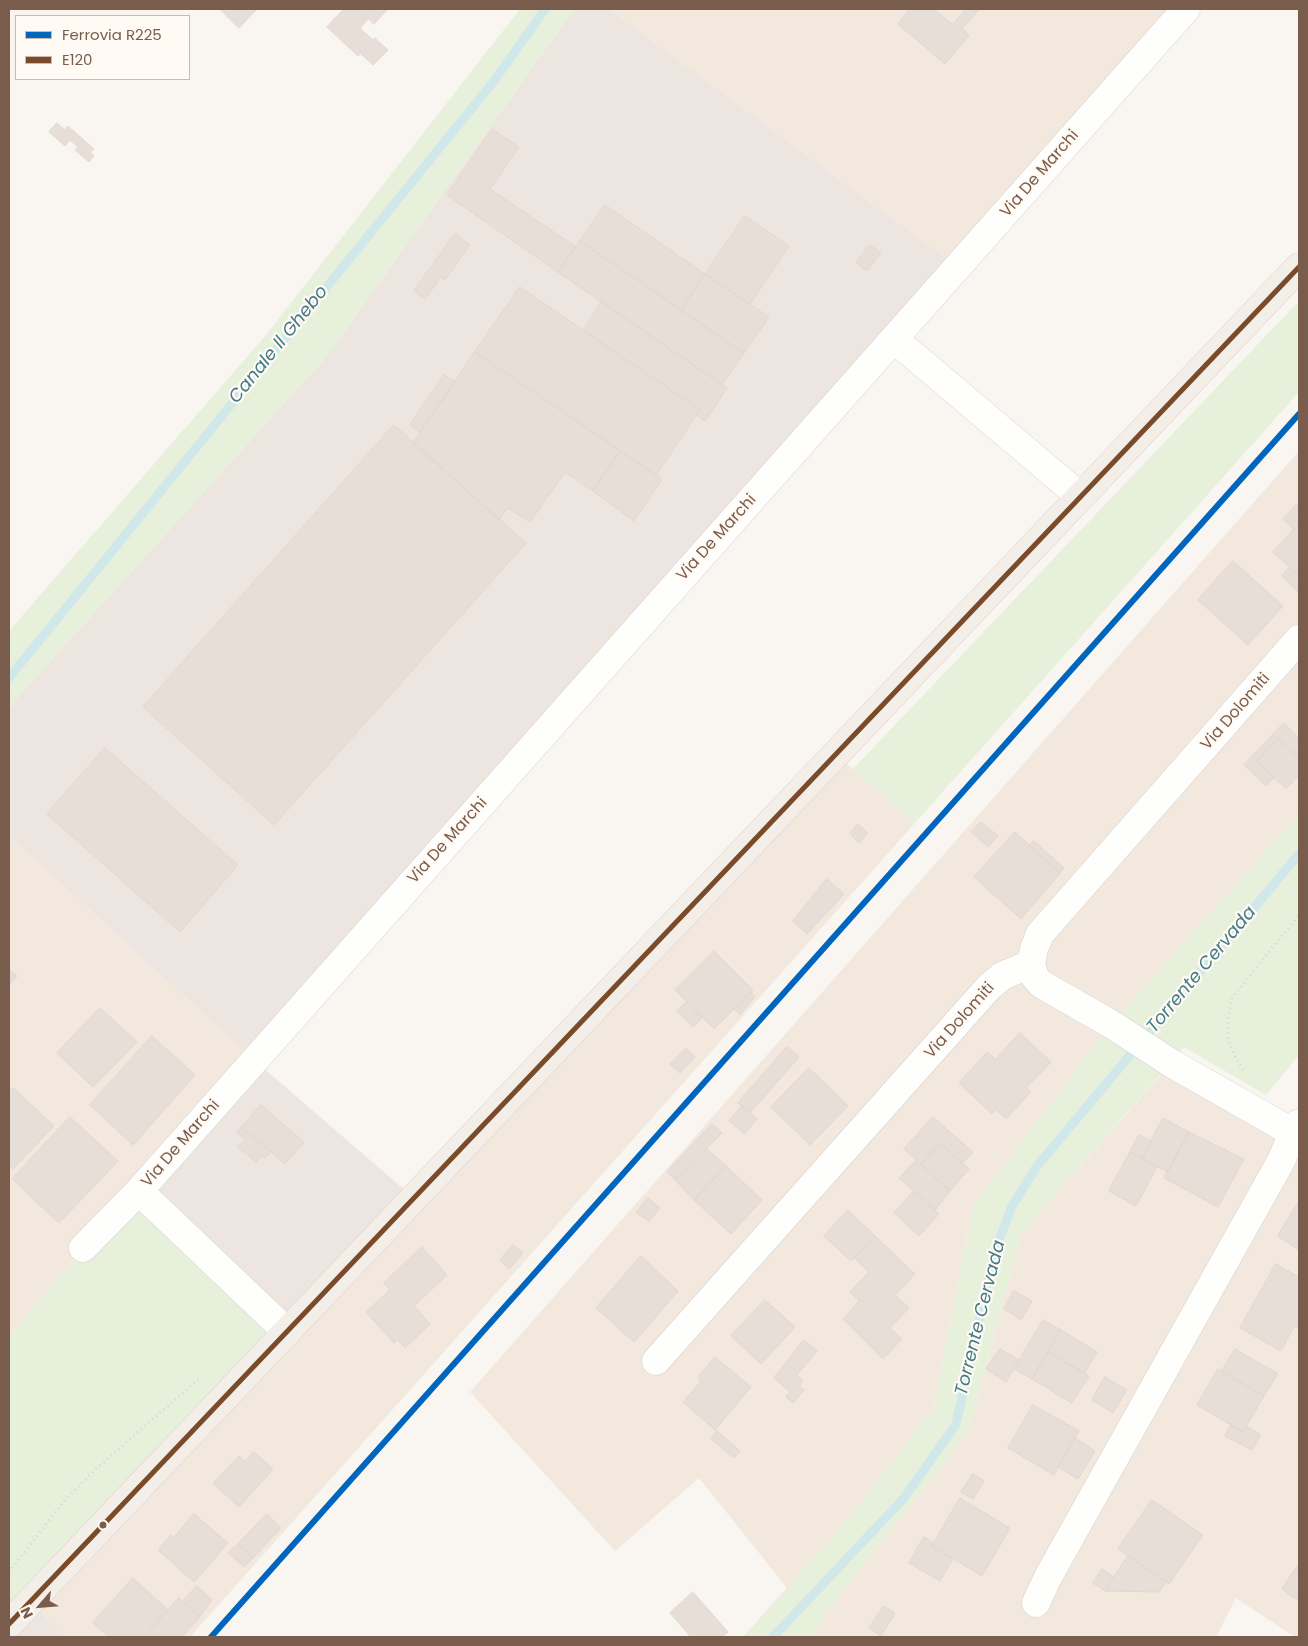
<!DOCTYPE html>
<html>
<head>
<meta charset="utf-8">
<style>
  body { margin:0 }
  #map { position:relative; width:1308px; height:1646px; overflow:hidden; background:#f9f5f0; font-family:Poppins,sans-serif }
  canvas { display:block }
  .frame { position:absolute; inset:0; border:10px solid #7a5c4d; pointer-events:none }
  .legend { position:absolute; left:15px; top:15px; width:175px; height:65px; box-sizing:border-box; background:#fffaf3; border:1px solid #cabbb1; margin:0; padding:6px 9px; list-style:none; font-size:15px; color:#7a5c4d }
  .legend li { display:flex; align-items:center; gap:10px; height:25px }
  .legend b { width:25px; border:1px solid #cabbb1 }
  .north { position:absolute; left:15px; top:1581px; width:50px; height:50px; -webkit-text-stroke:4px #fffaf3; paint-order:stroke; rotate:243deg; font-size:14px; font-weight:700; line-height:20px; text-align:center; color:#7a5c4d }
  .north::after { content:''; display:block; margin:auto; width:18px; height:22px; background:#7a5c4d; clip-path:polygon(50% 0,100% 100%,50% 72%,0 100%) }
</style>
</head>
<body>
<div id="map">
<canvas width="1308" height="1646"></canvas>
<div class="frame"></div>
<ul class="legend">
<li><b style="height:6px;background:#0065bd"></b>Ferrovia R225</li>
<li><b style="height:6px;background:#7a4b2a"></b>E120</li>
</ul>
<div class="north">N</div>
</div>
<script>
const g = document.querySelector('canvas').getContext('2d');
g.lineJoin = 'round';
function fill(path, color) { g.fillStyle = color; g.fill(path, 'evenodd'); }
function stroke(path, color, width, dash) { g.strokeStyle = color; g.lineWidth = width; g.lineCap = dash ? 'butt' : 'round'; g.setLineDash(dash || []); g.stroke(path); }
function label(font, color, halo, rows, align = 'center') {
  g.font = font + ' Poppins,sans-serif'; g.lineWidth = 4.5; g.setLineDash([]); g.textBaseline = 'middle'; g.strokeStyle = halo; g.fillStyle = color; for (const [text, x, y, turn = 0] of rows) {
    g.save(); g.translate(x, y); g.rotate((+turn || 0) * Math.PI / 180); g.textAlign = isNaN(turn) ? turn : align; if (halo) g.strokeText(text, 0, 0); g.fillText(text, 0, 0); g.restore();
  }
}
const residential = new Path2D(`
  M609,9H1186L958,267Z
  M1299,451V814L1111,1024L973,1206L933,1408L854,1512L787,1588L699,1478L615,1551L470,1392Z
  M836,754L914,824L190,1637H66L30,1602Z
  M9,836L254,1060L83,1248L9,1336Z
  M1171,1063L1299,1125V1637H1295L1236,1598L1216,1637H812L842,1591L968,1433L1021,1234Z`);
const industrial = new Path2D(`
  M574,9H609L958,267L254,1060L414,1198L287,1332L139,1191L254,1060L9,836V710L17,698L327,356Z
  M30,1602L66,1637H9Z`);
const green = new Path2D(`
  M520,9H574L327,356L17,698L9,710V631L266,335Z
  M1299,301V392L914,824L853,769Z
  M1299,814V1055L1266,1095L1184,1047L1021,1234L968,1433L842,1591L812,1637H743L854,1512L933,1408L973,1206L1111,1024Z
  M139,1191L287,1332L9,1624V1336L83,1248Z`);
const stream = new Path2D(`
  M9,678L494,81L545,9
  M773,1637L904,1498L956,1424L994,1253L1012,1206L1037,1166L1299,854`);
const building = new Path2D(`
  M220,9H257L239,28Z
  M344,9H359L369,18L360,28L373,40L358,56L327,27Z
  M359,9H388L374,24Z
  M910,9H979L962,29L969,35L945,64L898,24Z
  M934,9H966L953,24Z
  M375,38L388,50L373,65L361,54Z
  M57,123L65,130L68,126L94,149L90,152L94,156L89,162L75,150L78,147L70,140L65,146L49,132Z
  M492,129L519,147L490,189L576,247L558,272L447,195Z
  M605,205L705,274L681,310L580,241Z
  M745,216L789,246L750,304L705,274Z
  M455,234L470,245L445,280L441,277L425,299L414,291Z
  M580,241L744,353L722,385L558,272Z
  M870,245L881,253L867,271L856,263Z
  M705,274L769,317L744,353L681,310Z
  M520,287L700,410L656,475L475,352Z
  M602,302L727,388L705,421L696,415L700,410L583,330Z
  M475,352L620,451L593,491L565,472L530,522L508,508L499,520L413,443Z
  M444,375L455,382L420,432L410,425Z
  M394,425L526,543L274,825L143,707Z
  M620,451L662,479L634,521L593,491Z
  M1297,504L1299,506V524L1294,530L1283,519Z
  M1299,524V576L1273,552Z
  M1233,561L1283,606L1248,645L1198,600Z
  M1290,567L1299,576V591L1298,592L1282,576Z
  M1284,723L1299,738V755L1298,757L1278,739L1257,761L1274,778L1266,786L1244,765Z
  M1278,739L1299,758V775L1286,789L1257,761Z
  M105,748L238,865L180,932L47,814Z
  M981,822L998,836L988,847L971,832Z
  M858,824L868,833L859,843L850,834Z
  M1015,832L1060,873L1021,919L974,877Z
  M1034,841L1064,868L1060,873L1029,845Z
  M827,879L844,894L807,934L793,921Z
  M714,951L753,990L714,1029L675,990Z
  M9,969L17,976L9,985Z
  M751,992L755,996L740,1015L734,1009Z
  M687,1002L702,1018L693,1027L677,1011Z
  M100,1008L137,1042L93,1087L57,1053Z
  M1020,1033L1051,1062L1026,1088L1031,1092L1006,1119L995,1109L992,1114L959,1083L987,1052L995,1059Z
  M152,1036L195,1075L133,1145L90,1105Z
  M787,1047L799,1057L750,1113L738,1103Z
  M686,1048L695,1057L680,1073L670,1064Z
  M809,1068L848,1106L810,1145L771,1107Z
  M13,1088L54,1126L13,1169L9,1165V1092Z
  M261,1105L304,1142L285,1164L242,1127Z
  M742,1106L757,1119L744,1134L729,1121Z
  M70,1117L118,1161L59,1223L12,1179Z
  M933,1117L973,1152L962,1164L940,1143L921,1165L950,1191L935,1210L899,1178L916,1160L904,1149Z
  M1163,1118L1189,1132L1168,1172L1142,1159Z
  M712,1124L722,1133L675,1180L667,1172Z
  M242,1127L271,1152L264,1159L261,1156L256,1162L238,1147L245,1139L237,1133Z
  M1189,1132L1244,1159L1218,1207L1164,1178Z
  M1139,1135L1151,1141L1142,1159L1130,1152Z
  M940,1143L969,1169L950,1191L921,1165Z
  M707,1149L726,1166L694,1200L675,1180Z
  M1130,1152L1157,1167L1136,1206L1109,1191Z
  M726,1166L762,1200L731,1234L694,1200Z
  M914,1191L939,1214L919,1236L894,1213Z
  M648,1198L660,1208L649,1221L636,1213Z
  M1299,1201V1250L1278,1236Z
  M848,1210L875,1236L851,1261L824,1236Z
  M875,1236L915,1274L895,1295L909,1308L890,1328L902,1339L883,1359L843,1319L859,1301L850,1292L869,1272L854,1258Z
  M513,1245L523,1253L509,1269L500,1260Z
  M422,1247L447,1275L414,1306L430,1324L405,1348L397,1339L394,1343L366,1312L390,1290L384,1283Z
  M641,1256L678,1291L634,1342L596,1308Z
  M1276,1264L1299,1277V1329L1294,1326L1281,1351L1240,1328Z
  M1014,1291L1032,1301L1021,1320L1004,1309Z
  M765,1300L795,1327L761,1364L731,1336Z
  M1043,1320L1061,1330L1032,1379L1014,1369Z
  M1061,1330L1097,1352L1085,1373L1048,1352Z
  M804,1340L817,1351L797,1375L803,1381L799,1386L804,1390L793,1403L786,1397L790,1392L774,1378Z
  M1000,1349L1019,1360L1006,1382L986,1369Z
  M1235,1349L1278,1374L1264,1396L1222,1371Z
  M1048,1352L1089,1376L1072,1403L1032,1379Z
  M715,1357L751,1387L715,1430L683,1402L701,1381L698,1378Z
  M1218,1369L1264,1396L1243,1432L1197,1405Z
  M1105,1377L1127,1390L1113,1413L1092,1400Z
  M1033,1405L1079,1431L1054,1475L1008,1448Z
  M1231,1425L1243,1432L1246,1426L1261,1435L1252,1450L1225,1436Z
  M717,1431L740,1451L734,1458L711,1439Z
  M1075,1438L1095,1451L1078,1479L1058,1467Z
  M254,1452L273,1469L239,1507L213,1483L239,1456L245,1461Z
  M973,1474L984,1481L973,1499L961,1492Z
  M960,1498L1010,1528L982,1576L932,1546Z
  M1152,1500L1203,1535L1169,1584L1118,1549Z
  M194,1514L228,1543L194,1582L158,1550L171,1535L174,1537Z
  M267,1514L281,1528L253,1558L238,1544Z
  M924,1537L934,1543L932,1546L953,1559L940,1581L909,1563Z
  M238,1544L253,1558L244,1567L228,1553Z
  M1128,1556L1166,1582L1159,1592L1105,1591Z
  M1299,1564V1601L1282,1589Z
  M1102,1569L1114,1577L1105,1591L1093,1583Z
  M133,1578L168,1610L144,1637H109L93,1623Z
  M197,1586L212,1600L200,1617L183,1601Z
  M693,1592L728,1632L722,1637H691L670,1613Z
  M179,1598L200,1617L182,1637H144Z
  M884,1606L895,1613L881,1636L869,1628Z`);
const path = new Path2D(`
  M1243,1070L1234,1054L1228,1038V1019L1232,998L1299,915
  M9,1572L64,1501L96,1469L200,1378`);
const minor = new Path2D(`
  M894,339L1081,497
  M1031,964L1034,949L1040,934L1299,639
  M1031,964L1035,977L1041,984L1111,1024L1171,1063L1299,1136
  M139,1191L287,1332
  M83,1248L139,1191L1186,9
  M656,1361L989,987L1002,976L1031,964
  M1036,1603L1048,1577L1281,1161L1293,1133L1299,1123`);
const major = new Path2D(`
  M9,1624L1299,267`);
const bus1 = new Path2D(`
  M9,1624L1299,267`);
const rail1 = new Path2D(`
  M211,1637L1299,414`);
const markers = [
  [103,1525,4.5,"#7a5c4d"]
];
const streetNames = [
  ["Via De Marchi",1040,174,-49],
  ["Via De Marchi",717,538,-48],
  ["Via Dolomiti",1236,712,-49],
  ["Via De Marchi",448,841,-48],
  ["Via Dolomiti",960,1021,-48],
  ["Via De Marchi",181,1144,-49]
];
const waterNames = [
  ["Canale Il Ghebo",279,345,-51],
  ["Torrente Cervada",1202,970,-50],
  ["Torrente Cervada",981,1318,-76]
];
fill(residential, '#f2e8de');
fill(industrial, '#ede5e0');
fill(green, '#e7f0db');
stroke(stream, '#d0e8ea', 9);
fill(building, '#e6ded7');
stroke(building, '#e2d8d2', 1);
stroke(minor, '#d7d1cb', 29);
stroke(major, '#dad1cc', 29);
stroke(path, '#dcd5d0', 3, [1, 4]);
stroke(minor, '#fefefd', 28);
stroke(major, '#f3eee8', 28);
stroke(bus1, '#7a4b2a', 5);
stroke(rail1, '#0065bd', 6);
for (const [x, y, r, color] of markers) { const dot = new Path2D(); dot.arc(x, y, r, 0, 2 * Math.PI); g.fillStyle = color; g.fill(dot); stroke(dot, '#fffaf3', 2); }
label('16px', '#7a5c4d', '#fffaf3', streetNames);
label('italic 18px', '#437c86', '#fffaf3', waterNames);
</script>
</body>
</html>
